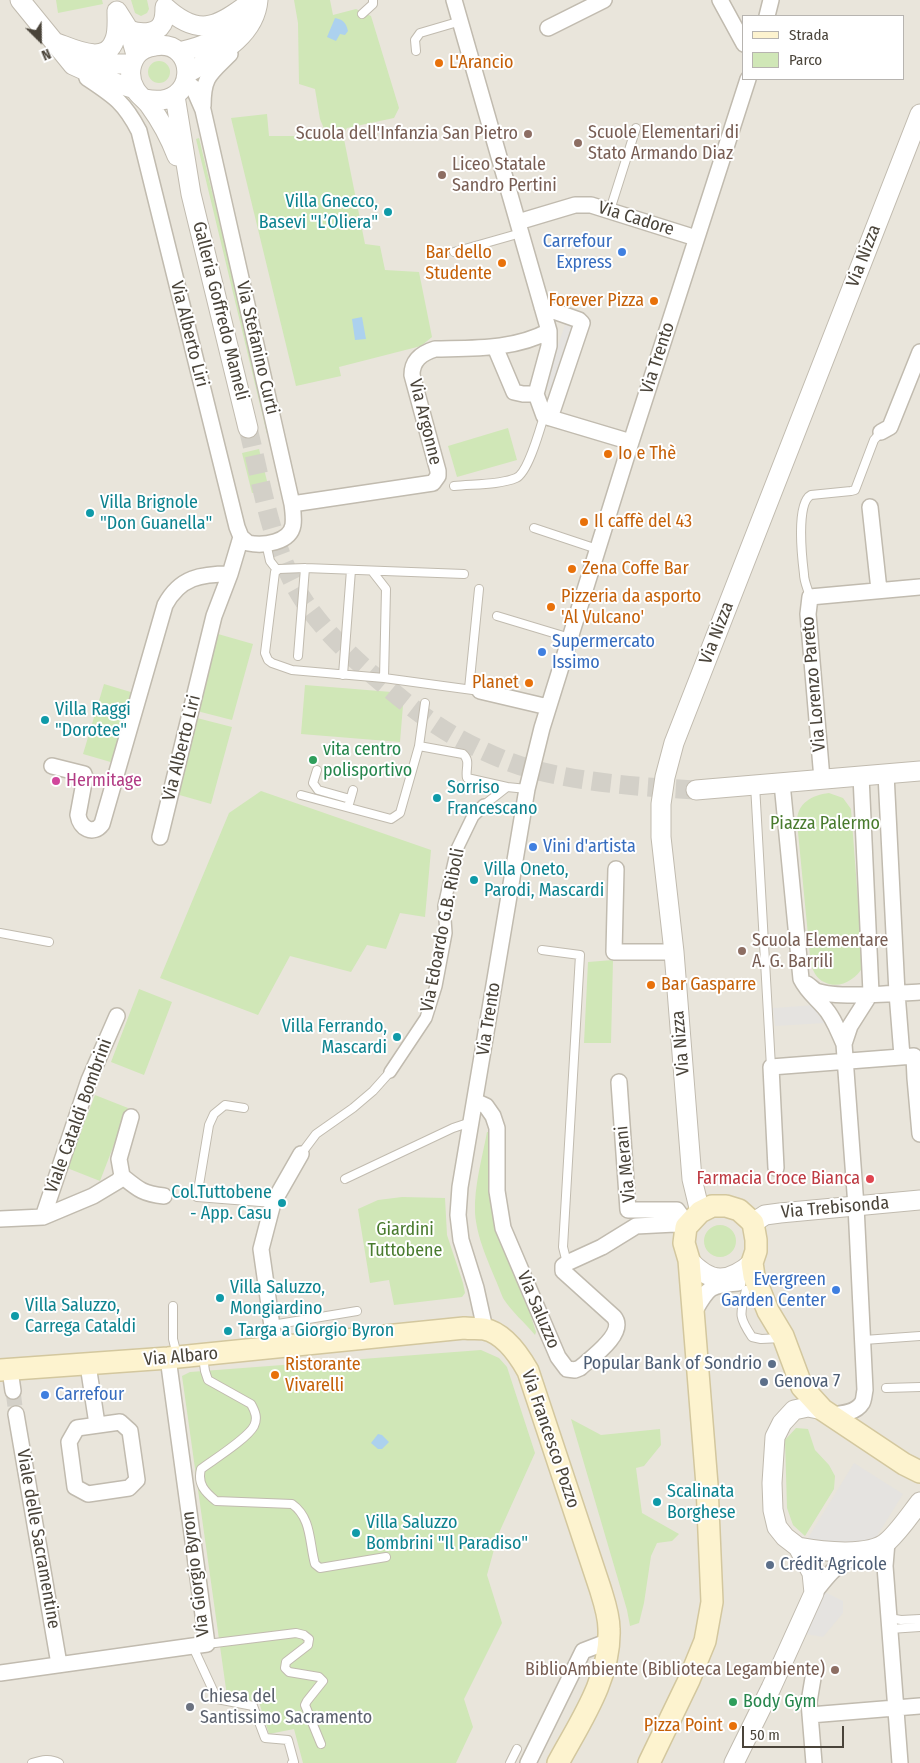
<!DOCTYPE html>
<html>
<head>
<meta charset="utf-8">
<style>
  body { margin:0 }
  #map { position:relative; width:920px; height:1763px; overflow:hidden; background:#f5f3ec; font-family:"Fira Sans Condensed",sans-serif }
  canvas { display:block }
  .legend { position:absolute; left:742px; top:15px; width:162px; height:65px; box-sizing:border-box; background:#fff; border:1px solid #b7b4b0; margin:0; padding:6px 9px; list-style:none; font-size:15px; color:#4a443a }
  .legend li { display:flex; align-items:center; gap:10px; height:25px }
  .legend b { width:25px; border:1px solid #b7b4b0 }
  .north { position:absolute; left:15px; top:15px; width:50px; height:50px; -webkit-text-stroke:4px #fff; paint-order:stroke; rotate:157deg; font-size:14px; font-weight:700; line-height:20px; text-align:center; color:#4a443a }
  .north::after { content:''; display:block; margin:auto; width:18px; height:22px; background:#4a443a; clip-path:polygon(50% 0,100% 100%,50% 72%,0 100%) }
  .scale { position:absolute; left:742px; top:1726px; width:102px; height:22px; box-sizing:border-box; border:2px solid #4a443a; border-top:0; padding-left:6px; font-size:15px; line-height:18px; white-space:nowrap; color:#4a443a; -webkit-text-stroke:4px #fff; paint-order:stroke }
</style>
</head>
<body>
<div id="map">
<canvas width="920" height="1763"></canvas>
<ul class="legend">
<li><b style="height:6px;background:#fdf3cf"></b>Strada</li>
<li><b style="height:14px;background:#d0e7b7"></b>Parco</li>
</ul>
<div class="north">N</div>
<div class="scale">50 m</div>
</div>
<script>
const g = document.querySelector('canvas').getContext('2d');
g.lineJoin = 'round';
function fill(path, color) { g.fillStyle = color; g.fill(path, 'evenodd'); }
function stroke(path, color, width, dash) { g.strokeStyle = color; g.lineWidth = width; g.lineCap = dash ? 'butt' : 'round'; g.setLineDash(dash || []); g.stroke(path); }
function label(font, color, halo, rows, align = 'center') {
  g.font = font + ' "Fira Sans Condensed",sans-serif'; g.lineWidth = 4; g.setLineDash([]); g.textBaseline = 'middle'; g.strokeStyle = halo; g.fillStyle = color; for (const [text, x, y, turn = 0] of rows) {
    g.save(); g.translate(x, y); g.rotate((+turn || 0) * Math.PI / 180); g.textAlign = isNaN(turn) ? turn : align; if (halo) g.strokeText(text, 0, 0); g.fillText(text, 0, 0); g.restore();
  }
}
const residential = new Path2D(`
  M0,0H920V1763H0ZM744,16H904V79H744Z`);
const green = new Path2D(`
  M56,0H102L103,4L58,13Z
  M131,0H147L149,9L147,13L141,16L135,13Z
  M294,0H330L333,15L356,9L371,16L399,108L394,118L347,128L343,134L365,244L380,246L385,270L419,272L432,337L421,346L339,367L341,376L296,386L231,118L267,114L269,136H327L320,119L315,89L299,84L298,23Z
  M148 72a11 11 0 1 1 22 0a11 11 0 1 1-22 0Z
  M199,138L270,432L267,434L196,139Z
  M508,428L517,460L457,477L448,446Z
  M259,449L269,489L252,493L242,453Z
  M218,634L253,644L232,720L197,711Z
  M104,684L134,693L114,763L83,754Z
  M305,685L404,693L400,742L301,734Z
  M197,718L232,727L211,804L176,794Z
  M261,791L431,850L425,917L400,913L386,949L367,945L351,972L290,956L258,1015L160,978L229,813Z
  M829,793L843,798L851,809L863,967C855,980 839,990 824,982C817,979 814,972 811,966L797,822C797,803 812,795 829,793Z
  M613,960L611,1043H584L588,962Z
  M139,989L172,1002L144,1075L111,1062Z
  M95,1095L128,1108L100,1181L67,1168Z
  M487,1132H492L491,1192L536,1332L535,1335C526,1324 510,1310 503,1298C493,1271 477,1242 475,1213C474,1186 482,1159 487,1132Z
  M402,1197L445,1198L447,1235L463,1283L465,1293L462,1297L394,1305L389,1280L370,1283L358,1209L378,1200Z
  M704 1241a16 16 0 1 1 32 0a16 16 0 1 1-32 0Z
  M481,1350L499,1358L507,1367L535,1453L498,1535L487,1575L502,1623L464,1699L473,1727L456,1763H303L294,1729L269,1734L259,1702L227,1696L182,1376L190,1372Z
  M571,1419L601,1435L660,1429L661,1445L644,1466L636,1468L642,1513L679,1534L672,1541L657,1543L651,1556L644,1603L639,1623L630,1626L627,1610Z
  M796,1428L808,1429L815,1450L829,1465L835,1476L834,1489L805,1536L793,1525L787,1508L785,1440Z`);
const parking = new Path2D(`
  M565,325L574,328L552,391L543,388Z
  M817,1005V1014H824L825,1023L775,1026L773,1008Z
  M854,1463L903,1494L872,1544L819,1547L808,1538Z
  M823,1591L843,1601V1613L823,1637L805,1634Z`);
const water = new Path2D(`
  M335,18C343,20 346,22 348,31L345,35L340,34L336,41L327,37Z
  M362,317L366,339L355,340L352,319Z
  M378,1434L382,1435L389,1442L382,1449H378L371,1443Z`);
const minorTunnel = new Path2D(`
  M13,1391L16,1414`);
const tertiaryTunnel = new Path2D(`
  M248,428C260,477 268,528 289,574C306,612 336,642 367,670C395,694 425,720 458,738C480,750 506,762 531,769C584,783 641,787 696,790`);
const service = new Path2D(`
  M362,14L373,4V0
  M416,51L415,40L420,33L461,21
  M610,210L636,128
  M454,252L521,233
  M454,486C472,484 500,485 516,478C528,473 540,429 544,416
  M534,528L597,549
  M266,543L270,561L277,570
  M305,568L464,574
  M372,571L386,589L384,678
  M810,597C808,589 804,582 804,574C802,558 796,503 811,495L851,491L855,490L874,440L881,432
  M497,616L570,638
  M298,656L305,568L279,569L275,572L265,653L268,660L272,663L292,670L384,678L480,691
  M343,675L351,570
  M469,689L479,589
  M419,746L425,703
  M317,770L313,783L318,790L350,799
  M755,785L771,1067
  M301,795L391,819L400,813L419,746L463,754C471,761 465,769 467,778L507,787
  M349,804L353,790
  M484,805L507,787L527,789
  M0,933L49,942
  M542,950L580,955L563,1247L567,1263
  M244,1108L225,1105L214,1114L209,1125L197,1197L273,1203
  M301,1154L316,1134L353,1108L373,1091L390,1072
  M345,1179L453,1128L471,1122
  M746,1290C740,1314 738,1316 752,1337L761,1339L782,1338
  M173,1306V1339L177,1355
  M272,1325L357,1311
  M864,1340L920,1336
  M203,1357L205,1371L208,1380L251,1404C255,1411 258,1418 254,1426C247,1439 213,1460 201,1469C197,1484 205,1492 216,1501L292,1504C312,1518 309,1543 315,1564L320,1568L386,1557
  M886,1388L920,1387
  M889,1618L901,1620L920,1619
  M890,1629L920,1627
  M207,1644L296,1633L304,1635L309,1639L308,1645L286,1662L285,1668L289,1672L319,1677L323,1681L307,1701L305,1705L321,1744
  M193,1647L217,1699L253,1706L265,1738L288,1740L294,1762L292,1763
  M32,1763C42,1760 50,1758 59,1763
  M510,1763L517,1749`);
const pedestrian = new Path2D(`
  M390,1072L426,1018L436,986L446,933L444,906L457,849L473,816L484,805`);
const minor = new Path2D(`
  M454,0L549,331V346L536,394L544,416L631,442
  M720,0L744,44
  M767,16L771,0
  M548,28L604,0
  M87,78C114,96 124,102 139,131L237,527L241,537L248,543C263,546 290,543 293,525C294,518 293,511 292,504L203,110L193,87L185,82
  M203,106C203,76 210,74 230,54
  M518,222L575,205H591L696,238
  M542,307L579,320L582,323L550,418
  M495,347L514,392L523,394H536
  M881,432L890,427L920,352
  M292,504L433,483L438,476V471L412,375C412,360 422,353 435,349C473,348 514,350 549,331
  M870,507L879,590
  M480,691L548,707
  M52,766L84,774L85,777L78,815C80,828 93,836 102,824L165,605C180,577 201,574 230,574L241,537
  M886,774L897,993L902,1056
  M822,779L808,614L810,597L920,587
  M782,783L801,979C807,991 814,996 823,1006C833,1016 838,1031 844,1044
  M160,837L214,616L230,574
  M616,869L614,952H674
  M807,984C810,986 813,989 816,991C839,999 895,993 920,992
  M915,1078L920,1134
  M619,1082L628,1210H677L688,1225
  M475,1101L486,1106L493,1116L497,1128V1191L503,1228L558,1357L567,1369L575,1370L580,1368C591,1358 627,1333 614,1317L563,1271V1266L567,1263L602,1247L636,1226L675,1224L686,1227
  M776,1168L771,1067L914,1056L915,1078L920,1077
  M122,1176C138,1189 143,1194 164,1196
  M43,1217L89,1080L117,1016
  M0,1219L43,1217L93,1196L118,1181L122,1176L119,1159L131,1117
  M693,1314C708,1288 708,1285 738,1283
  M485,1329L476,1288L461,1240L458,1215L460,1187L527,789L542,728L631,442L748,79
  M275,1347L261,1249L273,1203L301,1154
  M88,1365L97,1424
  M10,1370L13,1391
  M16,1414L59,1664
  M831,1415C841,1414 856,1413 862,1403C864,1400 864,1394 865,1390L856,1206L844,1044L850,1026L871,993L861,776
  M120,1422L130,1431L137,1480L129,1488L88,1494L75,1487L69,1442L77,1428Z
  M887,1542L885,1566L900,1763
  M814,1593C835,1567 849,1546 885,1566
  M0,1673L207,1644L168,1358
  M813,1678L809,1702L814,1763
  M810,1715L920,1706
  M528,1763L583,1651L609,1641`);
const tertiary = new Path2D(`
  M20,0L73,65L106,80L135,89
  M165,7C198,37 216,28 248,4
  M117,11L129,30L136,55
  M129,30C139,34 156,35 162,24C165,19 165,13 165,7
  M54,42C72,48 106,67 115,39C118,31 117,20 117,12
  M179,52C201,47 226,39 239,18
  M84,59L99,64H131
  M188,73C216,56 255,37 258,0
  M175,96L191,194L248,428
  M145,99C200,111 198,38 155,46C147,47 140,50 136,56C129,66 129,79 135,89C138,95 146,100 150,106C161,121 170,138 177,156
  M696,790L920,771
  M700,1212L692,1179L674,952L661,837V804L665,777L674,743L920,114
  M753,1223L765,1215L780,1213L920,1200
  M689,1260C711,1284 728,1283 752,1263
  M798,1547C820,1551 870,1558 888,1541C900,1530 910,1515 920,1502
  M734,1763L771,1688L814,1593L812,1573L798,1547L785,1537L777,1527L773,1510L772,1483L775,1437L782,1423L794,1410L808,1407L823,1410`);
const secondary = new Path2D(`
  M0,1370L168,1358L464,1328C471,1329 478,1328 484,1329C504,1333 519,1355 528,1371L600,1588C604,1601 609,1615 609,1629C611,1678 580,1722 558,1763
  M649,1763L689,1680L705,1641L712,1602L707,1485L689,1260L684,1243L686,1227L700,1212L712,1206H726L739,1210L749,1219L753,1223L756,1240V1251L752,1263L754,1276L768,1311L783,1336L802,1387L823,1410L904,1464L920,1472`);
const markers = [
  [439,63,5,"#e8710a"],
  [528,134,5,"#8d6e63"],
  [578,143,5,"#8d6e63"],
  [442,175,5,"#8d6e63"],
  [388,212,5,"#0f9aa8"],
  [622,252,5,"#3f7fe0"],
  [502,263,5,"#e8710a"],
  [654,301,5,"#e8710a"],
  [608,454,5,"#e8710a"],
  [90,513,5,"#0f9aa8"],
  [584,522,5,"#e8710a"],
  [572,569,5,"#e8710a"],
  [551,607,5,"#e8710a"],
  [542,652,5,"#3f7fe0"],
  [529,683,5,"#e8710a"],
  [45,720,5,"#0f9aa8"],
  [313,760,5,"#2e9e5b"],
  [56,781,5,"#d1479c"],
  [437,798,5,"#0f9aa8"],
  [533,847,5,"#3f7fe0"],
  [474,880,5,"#0f9aa8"],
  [742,951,5,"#8d6e63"],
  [651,985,5,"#e8710a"],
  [397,1037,5,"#0f9aa8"],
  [870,1179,5,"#e0444e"],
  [282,1203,5,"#0f9aa8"],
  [836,1290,5,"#3f7fe0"],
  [220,1298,5,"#0f9aa8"],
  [15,1316,5,"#0f9aa8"],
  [228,1331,5,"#0f9aa8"],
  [772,1364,5,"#5c6f8a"],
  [275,1375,5,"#e8710a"],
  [764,1382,5,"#5c6f8a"],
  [45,1395,5,"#3f7fe0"],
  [657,1502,5,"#0f9aa8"],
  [356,1533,5,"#0f9aa8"],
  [770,1565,5,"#5c6f8a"],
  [835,1670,5,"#8d6e63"],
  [733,1702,5,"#2e9e5b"],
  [190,1707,5,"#6b7280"],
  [733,1726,5,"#e8710a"]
];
const foodNames = [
  ["L'Arancio",449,63],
  ["Bar dello",492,253,"right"],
  ["Studente",492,274,"right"],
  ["Forever Pizza",644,301,"right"],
  ["Io e Thè",618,454],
  ["Il caffè del 43",594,522],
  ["Zena Coffe Bar",582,569],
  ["Pizzeria da asporto",561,597],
  ["'Al Vulcano'",561,618],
  ["Planet",519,683,"right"],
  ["Bar Gasparre",661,985],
  ["Ristorante",285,1365],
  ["Vivarelli",285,1386],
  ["Pizza Point",723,1726,"right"]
];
const educationNames = [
  ["Scuole Elementari di",588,133],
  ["Stato Armando Diaz",588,154],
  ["Scuola dell'Infanzia San Pietro",518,134,"right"],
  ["Liceo Statale",452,165],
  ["Sandro Pertini",452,186],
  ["Scuola Elementare",752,941],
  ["A. G. Barrili",752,962],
  ["BiblioAmbiente (Biblioteca Legambiente)",825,1670,"right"]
];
const cultureNames = [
  ["Villa Gnecco,",378,202,"right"],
  ["Basevi \"L’Oliera\"",378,223,"right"],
  ["Villa Brignole",100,503],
  ["\"Don Guanella\"",100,524],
  ["Villa Raggi",55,710],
  ["\"Dorotee\"",55,731],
  ["Sorriso",447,788],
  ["Francescano",447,809],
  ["Villa Oneto,",484,870],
  ["Parodi, Mascardi",484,891],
  ["Villa Ferrando,",387,1027,"right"],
  ["Mascardi",387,1048,"right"],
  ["Col.Tuttobene",272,1193,"right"],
  ["- App. Casu",272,1214,"right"],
  ["Villa Saluzzo,",230,1288],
  ["Mongiardino",230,1309],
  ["Villa Saluzzo,",25,1306],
  ["Carrega Cataldi",25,1327],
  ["Targa a Giorgio Byron",238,1331],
  ["Scalinata",667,1492],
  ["Borghese",667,1513],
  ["Villa Saluzzo",366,1523],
  ["Bombrini \"Il Paradiso\"",366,1544]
];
const streetNames = [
  ["Via Cadore",636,219,17],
  ["Via Nizza",864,256,-69],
  ["Galleria Goffredo Mameli",220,311,76],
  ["Via Alberto Liri",189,334,76],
  ["Via Stefanino Curti",257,348,77],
  ["Via Trento",658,358,-72],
  ["Via Argonne",425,422,76],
  ["Via Nizza",717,633,-69],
  ["Via Lorenzo Pareto",814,684,-95],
  ["Via Alberto Liri",182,748,-76],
  ["Via Edoardo G.B. Riboli",443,930,-79],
  ["Via Trento",489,1019,-81],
  ["Via Nizza",681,1043,-95],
  ["Viale Cataldi Bombrini",79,1116,-70],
  ["Via Merani",626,1164,-96],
  ["Via Trebisonda",835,1208,-5],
  ["Via Saluzzo",538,1310,67],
  ["Via Albaro",181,1357,-5],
  ["Via Francesco Pozzo",550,1439,71],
  ["Viale delle Sacramentine",38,1539,80],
  ["Via Giorgio Byron",196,1574,-97]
];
const shopNames = [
  ["Carrefour",612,242,"right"],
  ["Express",612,263,"right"],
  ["Supermercato",552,642],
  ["Issimo",552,663],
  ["Vini d'artista",543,847],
  ["Evergreen",826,1280,"right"],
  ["Garden Center",826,1301,"right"],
  ["Carrefour",55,1395]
];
const leisureNames = [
  ["vita centro",323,750],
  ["polisportivo",323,771],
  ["Body Gym",743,1702]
];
const hotelNames = [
  ["Hermitage",66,781]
];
const parkNames = [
  ["Piazza Palermo",825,824],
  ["Giardini",405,1230],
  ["Tuttobene",405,1251]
];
const healthNames = [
  ["Farmacia Croce Bianca",860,1179]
];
const serviceNames = [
  ["Popular Bank of Sondrio",762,1364,"right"],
  ["Genova 7",774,1382],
  ["Crédit Agricole",780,1565]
];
const worshipNames = [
  ["Chiesa del",200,1697],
  ["Santissimo Sacramento",200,1718]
];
fill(residential, '#e9e5db');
fill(green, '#d0e7b7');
fill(parking, '#e5e3e0');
fill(water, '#acd1ee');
stroke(minorTunnel, '#d3d0c8', 15, [15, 8]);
stroke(tertiaryTunnel, '#d3d0c8', 19, [19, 9]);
stroke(service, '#c1bbaf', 10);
stroke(pedestrian, '#c1bbaf', 14);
stroke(minor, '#c1bbaf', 18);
stroke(tertiary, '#c1bbaf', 21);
stroke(secondary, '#d3c79e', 24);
stroke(service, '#fff', 8);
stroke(pedestrian, '#fff', 11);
stroke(minor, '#fff', 15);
stroke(tertiary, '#fff', 19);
stroke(secondary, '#fdf3cf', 21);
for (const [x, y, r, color] of markers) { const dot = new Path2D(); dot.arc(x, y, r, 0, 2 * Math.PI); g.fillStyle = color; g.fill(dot); stroke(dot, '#fff', 2); }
label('18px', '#c56008', '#fff', foodNames, 'left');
label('18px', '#785e54', '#fff', educationNames, 'left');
label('18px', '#0d838f', '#fff', cultureNames, 'left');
label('18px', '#4a443a', '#fff', streetNames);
label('18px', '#366cbe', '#fff', shopNames, 'left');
label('18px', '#27864d', '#fff', leisureNames, 'left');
label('18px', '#b23c85', '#fff', hotelNames, 'left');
label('18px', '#497b2e', '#fff', parkNames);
label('18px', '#be3a42', '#fff', healthNames, 'right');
label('18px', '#4e5e75', '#fff', serviceNames, 'left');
label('18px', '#5b616d', '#fff', worshipNames, 'left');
</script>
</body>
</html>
